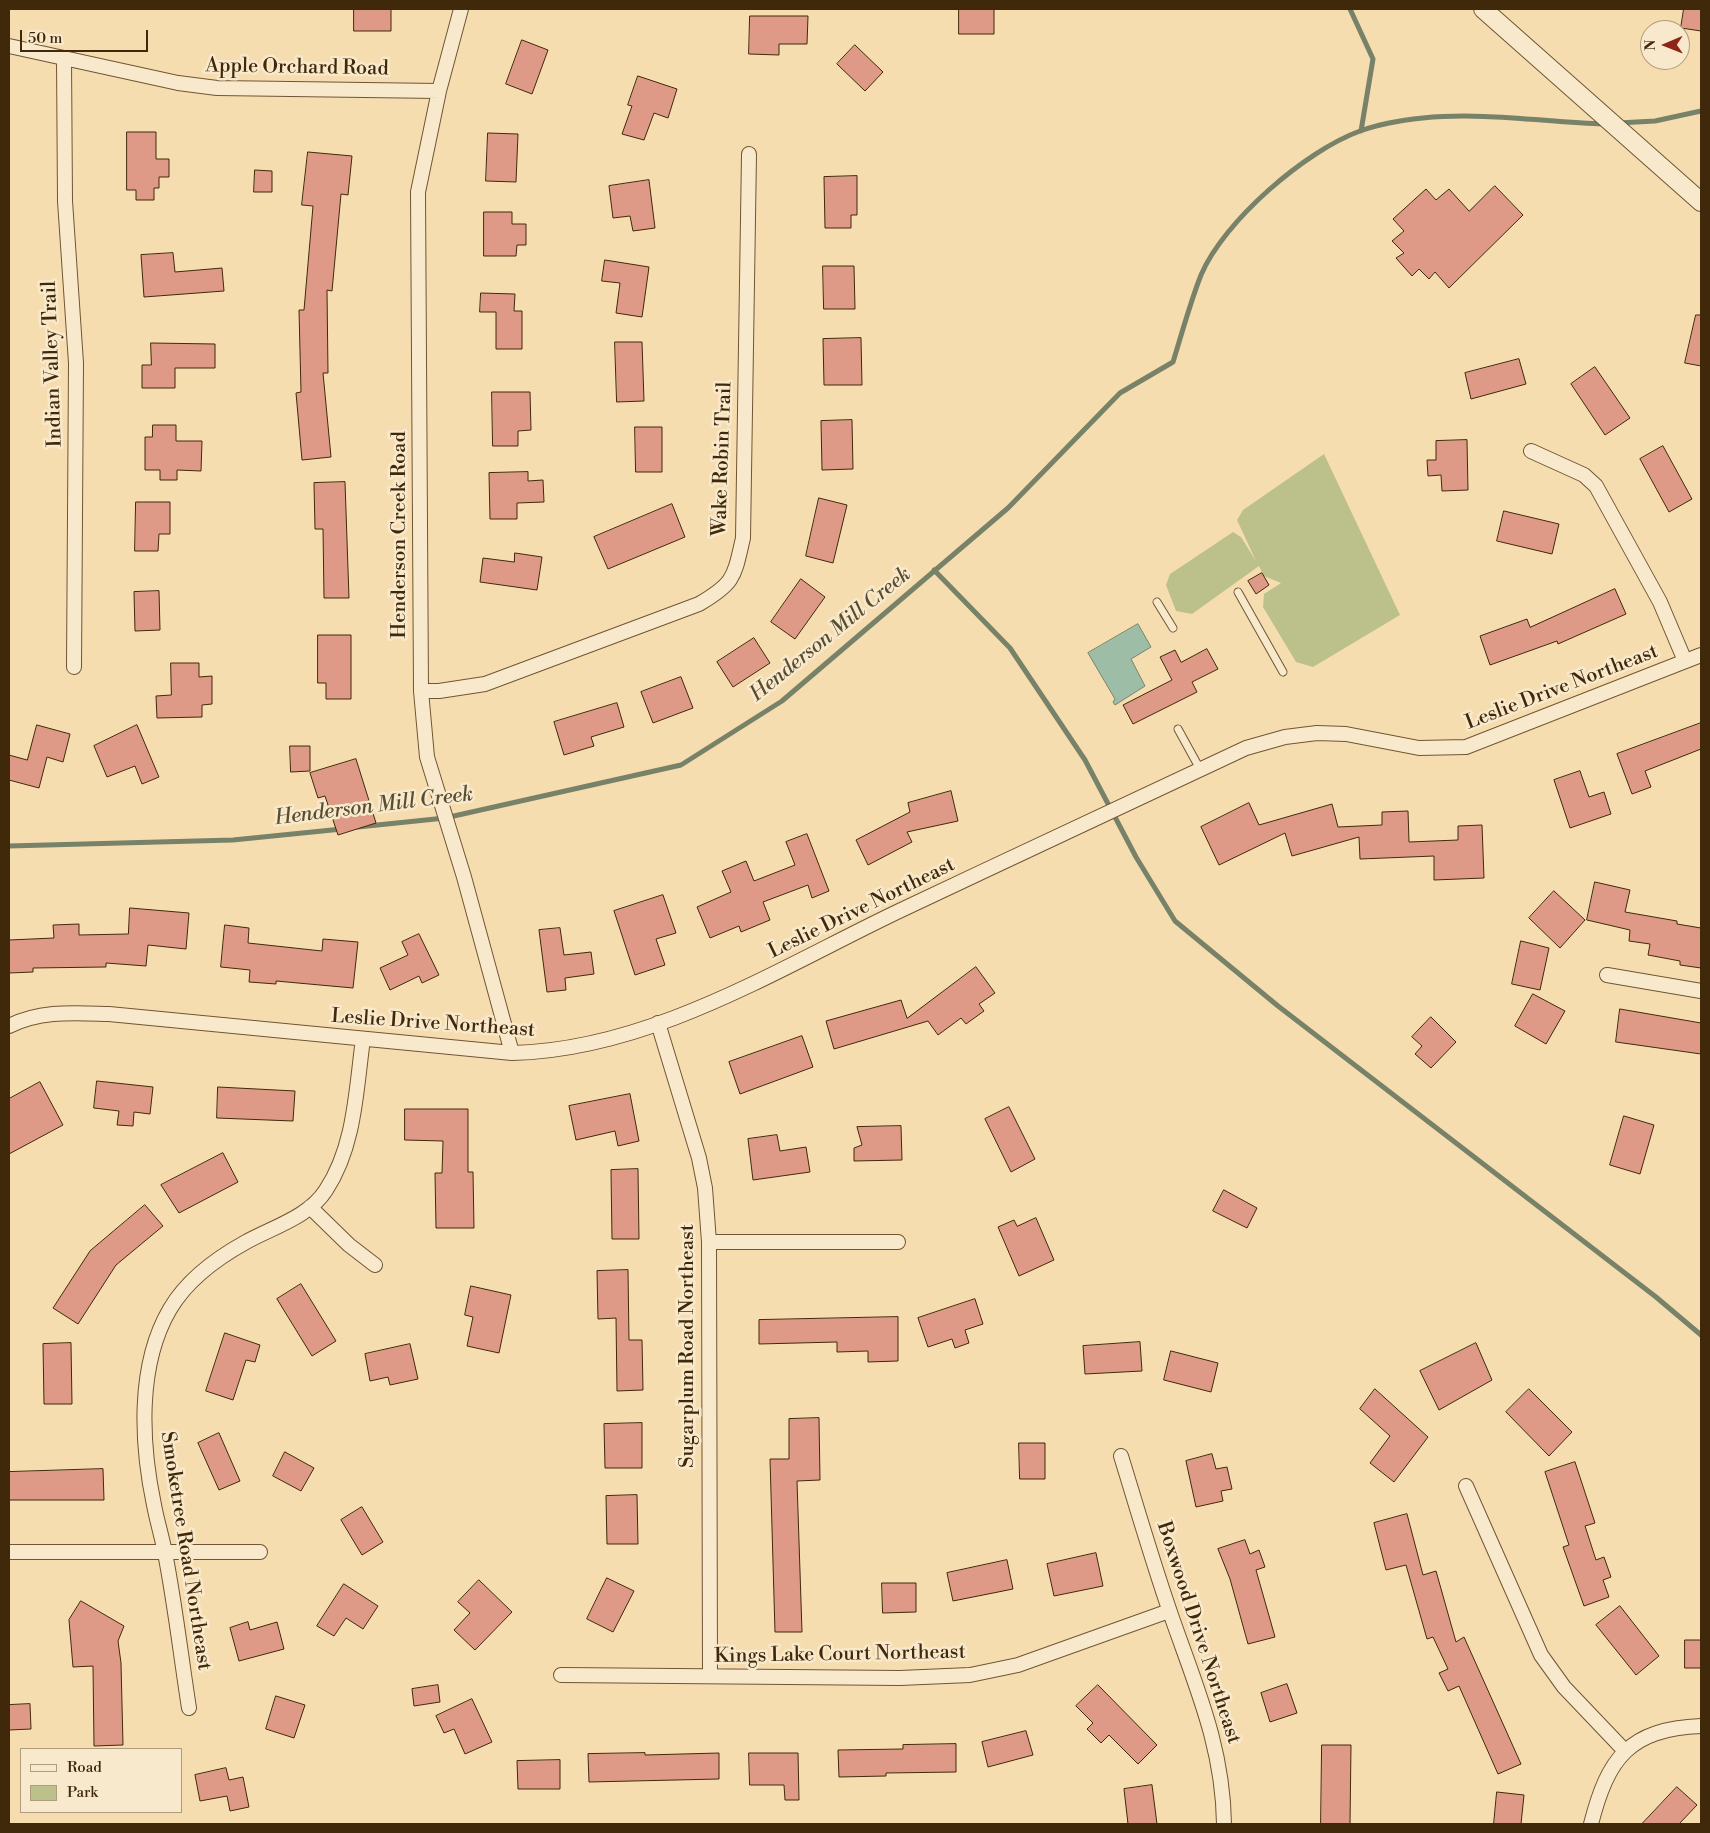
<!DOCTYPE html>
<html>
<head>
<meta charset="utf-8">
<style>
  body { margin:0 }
  #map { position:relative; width:1710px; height:1833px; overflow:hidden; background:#f6ddb0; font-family:"Libre Bodoni",serif }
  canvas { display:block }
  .frame { position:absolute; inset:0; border:10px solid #40290a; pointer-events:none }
  .legend { position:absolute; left:20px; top:1748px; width:162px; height:65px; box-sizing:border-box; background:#f9e9cc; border:1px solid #af9c7e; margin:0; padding:6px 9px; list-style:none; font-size:15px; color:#40290a }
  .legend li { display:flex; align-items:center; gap:10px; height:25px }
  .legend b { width:25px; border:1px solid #af9c7e }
  .north { position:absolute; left:1640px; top:20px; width:50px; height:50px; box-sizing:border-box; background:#f9e9cc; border:1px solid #af9c7e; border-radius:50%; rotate:269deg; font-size:14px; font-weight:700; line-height:20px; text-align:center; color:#40290a }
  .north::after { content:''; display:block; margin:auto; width:18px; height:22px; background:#8f2418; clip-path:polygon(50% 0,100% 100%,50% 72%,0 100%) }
  .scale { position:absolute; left:20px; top:30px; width:128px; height:22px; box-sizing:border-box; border:2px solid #40290a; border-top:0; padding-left:6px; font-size:15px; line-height:18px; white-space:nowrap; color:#40290a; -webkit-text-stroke:4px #f9e9cc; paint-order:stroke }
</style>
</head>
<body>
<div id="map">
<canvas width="1710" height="1833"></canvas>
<div class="frame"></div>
<ul class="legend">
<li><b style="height:6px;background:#f9e9cc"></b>Road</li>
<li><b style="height:14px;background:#bcc18b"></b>Park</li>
</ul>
<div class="north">N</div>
<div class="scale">50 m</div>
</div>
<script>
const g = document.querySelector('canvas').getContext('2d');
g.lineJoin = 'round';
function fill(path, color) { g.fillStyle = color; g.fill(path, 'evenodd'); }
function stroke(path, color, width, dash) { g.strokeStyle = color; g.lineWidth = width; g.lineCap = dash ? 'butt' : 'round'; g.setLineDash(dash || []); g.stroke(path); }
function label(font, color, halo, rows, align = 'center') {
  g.font = font + ' "Libre Bodoni",serif'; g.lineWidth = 5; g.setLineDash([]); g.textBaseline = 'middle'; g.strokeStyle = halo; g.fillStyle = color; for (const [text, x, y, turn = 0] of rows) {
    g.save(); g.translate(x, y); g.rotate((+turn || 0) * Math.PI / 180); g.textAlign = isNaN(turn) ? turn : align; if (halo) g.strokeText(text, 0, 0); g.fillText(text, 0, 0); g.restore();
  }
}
const green = new Path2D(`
  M1324,454L1400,615L1313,667L1296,662L1263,607L1264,594L1281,583L1264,576L1259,566L1192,614L1176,611L1166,585L1170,574L1233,532L1241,537L1256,561L1237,520L1243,510Z`);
const water = new Path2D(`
  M1138,624L1151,647L1131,659L1145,686L1115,705L1113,702L1115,699L1088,653Z`);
const stream = new Path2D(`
  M1350,9L1373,59L1361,131
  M1618,123L1655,121L1701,111
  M934,570L1010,648L1085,760L1136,857L1175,921L1278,1006L1656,1297L1701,1335
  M358,827L445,818L681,765L782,701L1008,508L1120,393L1173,362C1182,333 1190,303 1201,275C1224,221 1305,151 1360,131C1379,124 1404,120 1423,118C1483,112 1545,122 1604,124
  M9,846L233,840L342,829`);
const building = new Path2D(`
  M354,9H391V31H354Z
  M959,9H994V34H959Z
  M1684,9H1701V31L1681,28Z
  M750,16H808L807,44H779V55L749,54Z
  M522,40L548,50L532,94L506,84Z
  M855,45L883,72L865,91L837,64Z
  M638,76L677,89L668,118L654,113L644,140L622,134L632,106L628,105Z
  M127,132H156V159H169V177H159V188H154V200H136V190H127Z
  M488,133L518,134L516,182L486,181Z
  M308,152L352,156L348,195L341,194L332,291L327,290L328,373H323L331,457L302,460L296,393L301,392L299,310H304L313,206L302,205Z
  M255,170L272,171V192H254Z
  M857,176V215H851V228H825L824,177Z
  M649,180L655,228L633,231L630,216L613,218L609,186Z
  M1495,186L1523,215L1449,288L1435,272L1429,279L1419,269L1412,276L1396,258L1404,253L1392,241L1404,231L1393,219L1426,189L1436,200L1449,189L1469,211Z
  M484,212H512V224H526V245H517L516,256H484Z
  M173,253L175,272L222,268L224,291L144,297L141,255Z
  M605,260L649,267L642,317L616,313L620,283L602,281Z
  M823,266H854L855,309H824Z
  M481,293L515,294L514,311H522V349H496V312H480Z
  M1696,315H1701V366L1685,363Z
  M861,338L862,385H824L823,339Z
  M615,342H642L644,401L617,402Z
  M151,343L215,344V368H175V388H142V365H151Z
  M1519,359L1526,384L1471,399L1465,373Z
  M1595,367L1630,418L1605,435L1571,384Z
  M492,392H530L531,430L518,431V446H493Z
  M852,420L853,469L822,470L821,421Z
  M153,425H176V441H202L201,471L177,470V480H160V470H145V437H152Z
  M635,427H662V472H636Z
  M1467,440L1468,490L1442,491L1441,475L1428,476L1427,460H1436V441Z
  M1663,446L1692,499L1669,512L1640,459Z
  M528,472V481L543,480L544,502L517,503V519H490L489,473Z
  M345,482L349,598H324L323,529H315L314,483Z
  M819,498L847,505L833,563L806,556Z
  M136,502H170V534H159L158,551H135Z
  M672,504L685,537L608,569L594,537Z
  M1504,511L1559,524L1552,554L1497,541Z
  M515,553L542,557L537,590L480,582L483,558L514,562Z
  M1262,573L1269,585L1256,594L1248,581Z
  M801,579L825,597L795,639L771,622Z
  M1615,589L1626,614L1558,644L1557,641L1490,665L1480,636L1527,619L1530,627Z
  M159,591L160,630L135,631L134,592Z
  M318,635H351V699H326V683H318Z
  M754,638L770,663L733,687L717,662Z
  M1207,649L1218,669L1192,682L1197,692L1133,724L1123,705L1172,680L1160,657L1175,650L1181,662Z
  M171,663H199V677L212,676V704L202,705V717L157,718L156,696L171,695Z
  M681,677L693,708L653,723L641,692Z
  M617,703L624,727L591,737L594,746L564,755L554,722Z
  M1701,723V749L1645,771L1651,787L1632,794L1617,754Z
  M37,725L70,734L63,762L47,757L39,788L9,780V755L27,760Z
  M137,725L159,777L142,784L135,766L107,777L94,746Z
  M290,746H310V771L291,772Z
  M356,759L376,823L338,835L325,796L318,798L310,773Z
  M1580,771L1589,797L1604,792L1611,814L1570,828L1554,780Z
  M951,791L958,821L907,832L912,842L868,865L856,840L910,812L908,803Z
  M1249,803L1259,825L1332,804L1338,827L1382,825V812L1408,811L1409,842L1458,840V826L1482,825L1484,878L1434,880V856L1360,859L1359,837L1292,856L1285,833L1219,865L1201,827Z
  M807,834L829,891L812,898L808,885L763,902L770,920L741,932L739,926L710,938L697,907L731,892L722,871L746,861L754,881L795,865L786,842Z
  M1595,882L1630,890L1625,912L1677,921V924L1701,928V968L1680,965V961L1648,955L1650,944L1629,941L1630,930L1587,920Z
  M1554,891L1585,920L1560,948L1529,918Z
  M663,895L676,933L656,939L665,965L635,975L614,911Z
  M130,908L189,913L186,949L148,945L146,966L106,963V967L33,968V972L9,973V940L54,938L53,925L79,924V935L128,934Z
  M225,925L249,928L248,943L322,951L323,939L358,942L353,988L276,981V984L249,982L250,970L221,967Z
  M560,928L564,955L591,952L594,974L565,978L566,990L547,992L539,930Z
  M419,934L439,975L422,983L419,976L390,990L380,968L408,955L402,942Z
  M1521,941L1549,948L1540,990L1512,984Z
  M976,967L995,993L979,1004L984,1011L966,1024L961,1018L938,1035L928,1021L834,1049L826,1021L901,1000L907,1018Z
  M1533,994L1565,1011L1546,1044L1515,1026Z
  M1620,1009L1701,1023V1054L1616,1042Z
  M1431,1017L1456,1042L1431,1068L1415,1054L1422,1046L1412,1037Z
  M802,1036L813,1067L740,1094L729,1062Z
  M97,1081L153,1087L150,1114L134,1112L133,1126L117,1125L119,1111L94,1108Z
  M40,1082L63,1125L9,1154V1099Z
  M218,1087L295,1091L293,1121L217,1118Z
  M630,1094L639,1141L618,1146L615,1131L576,1140L569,1106Z
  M1009,1107L1035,1159L1011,1172L985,1119Z
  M405,1109H468V1172H473L474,1228H436L435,1173H442L443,1141L405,1140Z
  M1624,1116L1654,1125L1640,1174L1610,1165Z
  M901,1126L902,1160L854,1161V1148L862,1145L857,1127Z
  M777,1135L780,1151L806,1147L810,1172L753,1180L748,1139Z
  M223,1153L238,1182L179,1213L161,1185Z
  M638,1169L639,1239H612L611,1170Z
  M1224,1190L1257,1208L1247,1228L1213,1211Z
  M145,1205L163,1226L116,1265L78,1324L53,1308L90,1251Z
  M1036,1218L1054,1260L1019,1276L998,1227L1014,1220L1017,1226Z
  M628,1270L629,1340H642L643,1390L617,1391L616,1318L598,1319L597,1271Z
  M301,1284L336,1341L312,1356L277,1299Z
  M471,1286L511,1295L499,1353L467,1346L473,1317L465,1315Z
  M975,1299L983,1324L965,1330L969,1343L955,1348L952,1339L928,1347L918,1318Z
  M898,1317V1361L868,1362V1351L837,1352V1342L759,1344V1320Z
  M225,1333L260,1345L255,1362L246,1360L233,1400L206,1391Z
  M1140,1342L1142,1371L1085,1374L1083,1346Z
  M71,1343L72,1404H44L43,1344Z
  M1476,1343L1492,1380L1439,1410L1420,1371Z
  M410,1344L418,1379L390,1385L388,1377L370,1381L365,1354Z
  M1171,1351L1218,1363L1211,1392L1164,1380Z
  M1375,1389L1428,1437L1394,1482L1370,1463L1390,1436L1360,1409Z
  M1529,1389L1572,1432L1549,1456L1506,1412Z
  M819,1418L820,1480L797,1481L802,1632H775L770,1459H789V1419Z
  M642,1423V1468H605L604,1424Z
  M219,1433L240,1481L219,1490L198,1443Z
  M1019,1443H1045V1479H1020Z
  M285,1452L314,1468L301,1491L273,1476Z
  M1212,1454L1216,1469L1227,1467L1232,1489L1221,1491L1223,1501L1196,1507L1186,1461Z
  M1575,1462L1595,1523L1585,1526L1596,1560L1604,1557L1611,1577L1603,1580L1609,1597L1584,1606L1563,1547L1569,1545L1545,1472Z
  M103,1469L104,1500H9V1472Z
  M637,1495L638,1544H607L606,1496Z
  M362,1507L383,1542L362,1555L341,1520Z
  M1407,1514L1423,1575L1436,1571L1456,1642L1464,1637L1521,1764L1498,1774L1459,1686L1448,1691L1439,1673L1448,1669L1433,1637L1427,1639L1406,1565L1386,1570L1374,1523Z
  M1245,1540L1250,1554L1259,1550L1265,1567L1256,1570L1275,1637L1248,1644L1230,1579L1218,1549Z
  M1096,1553L1103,1586L1054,1596L1047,1564Z
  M1007,1560L1013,1589L953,1601L947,1573Z
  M607,1578L634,1591L613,1632L587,1619Z
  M479,1580L512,1612L475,1650L454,1630L470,1613L458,1602Z
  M882,1583H916V1612L883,1613Z
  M344,1584L378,1606L363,1629L346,1618L334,1636L317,1626Z
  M81,1601L124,1626L118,1641L121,1663L123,1745L94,1746L93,1666L73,1667L69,1620Z
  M1620,1606L1659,1656L1636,1675L1596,1625Z
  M248,1622L250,1630L277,1622L284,1649L239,1661L230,1628Z
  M1685,1640H1701V1668H1685Z
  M1287,1684L1297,1713L1270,1722L1261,1693Z
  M438,1685L440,1702L414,1706L412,1689Z
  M1098,1685L1157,1745L1138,1764L1109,1735L1101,1743L1087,1729L1093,1723L1076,1706Z
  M276,1696L305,1705L294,1738L266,1729Z
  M472,1699L492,1742L465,1754L454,1729L444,1733L436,1716Z
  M30,1704L31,1729L9,1730V1705Z
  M1026,1731L1033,1755L988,1767L982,1742Z
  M956,1744V1772L886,1773V1776L839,1777L838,1750L903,1749V1745Z
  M1322,1745H1351L1350,1824H1321Z
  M645,1753V1755L719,1753V1779L589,1782L588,1754Z
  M749,1753H798L799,1800H785L784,1785H750Z
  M560,1760V1789H518L517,1761Z
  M226,1768L229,1780L243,1777L249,1807L230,1811L227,1796L200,1801L195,1775Z
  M1152,1785L1157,1824H1128L1124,1789Z
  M1677,1787L1697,1805L1679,1824H1642Z
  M1497,1792L1524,1795L1521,1824H1494Z`);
const service = new Path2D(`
  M1238,592L1283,672
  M1157,602L1173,628
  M1178,729L1200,769`);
const minor = new Path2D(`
  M461,9L439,91L418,192L421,691L427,757L464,877L512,1053
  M9,46L178,83L217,88L439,91
  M64,59L65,201L76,363L74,667
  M1531,451L1584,475L1596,486L1660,602L1685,661
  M421,691H439L485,684L699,604C735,583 734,577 743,538L749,154
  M1607,975L1701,991
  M658,1023L699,1158L705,1188L709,1242L710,1676
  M9,1026C41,1010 74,1013 109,1014L512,1053C649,1050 776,970 897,912C1013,857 1129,803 1246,748L1285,737L1317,733L1346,734L1419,748L1466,747L1701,655
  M310,1207L349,1245L375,1265
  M709,1242H898
  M1121,1456C1137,1508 1152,1560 1170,1612C1195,1685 1223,1745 1224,1824
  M1466,1486L1541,1655L1564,1687L1624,1750
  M9,1552H260
  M561,1675L900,1678L970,1675L1018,1665L1169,1611
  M189,1708C181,1657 175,1604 165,1553C162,1537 157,1521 154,1505C141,1443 137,1365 170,1309C187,1280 217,1258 246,1242C273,1227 309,1217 326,1190C355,1146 356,1090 363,1039
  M1591,1824C1608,1758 1629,1729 1701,1726`);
const tertiary = new Path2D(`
  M1483,9L1701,202`);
const streetNames = [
  ["Apple Orchard Road",297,68,1],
  ["Indian Valley Trail",53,364,-92],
  ["Wake Robin Trail",723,459,-88],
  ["Henderson Creek Road",400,535,-90],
  ["Leslie Drive Northeast",1562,688,-21],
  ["Leslie Drive Northeast",862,909,-26],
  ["Leslie Drive Northeast",433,1024,4],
  ["Sugarplum Road Northeast",688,1346,-90],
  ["Smoketree Road Northeast",185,1551,81],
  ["Boxwood Drive Northeast",1198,1633,72],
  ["Kings Lake Court Northeast",840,1655,-1]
];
const waterNames = [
  ["Henderson Mill Creek",831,635,-39],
  ["Henderson Mill Creek",374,807,-7]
];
fill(green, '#bcc18b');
fill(water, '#9dbda7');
stroke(water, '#788268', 1);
stroke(stream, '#788268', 5);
fill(building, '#de9a86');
stroke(building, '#40290a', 1);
stroke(service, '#6e5634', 9);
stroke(minor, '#6e5634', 16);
stroke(tertiary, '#6e5634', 20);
stroke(service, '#f9e9cc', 7);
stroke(minor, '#f9e9cc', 14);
stroke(tertiary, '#f9e9cc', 18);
label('20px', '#40290a', '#f9e9cc', streetNames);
label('italic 21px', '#574e31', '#f9e9cc', waterNames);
</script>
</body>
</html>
